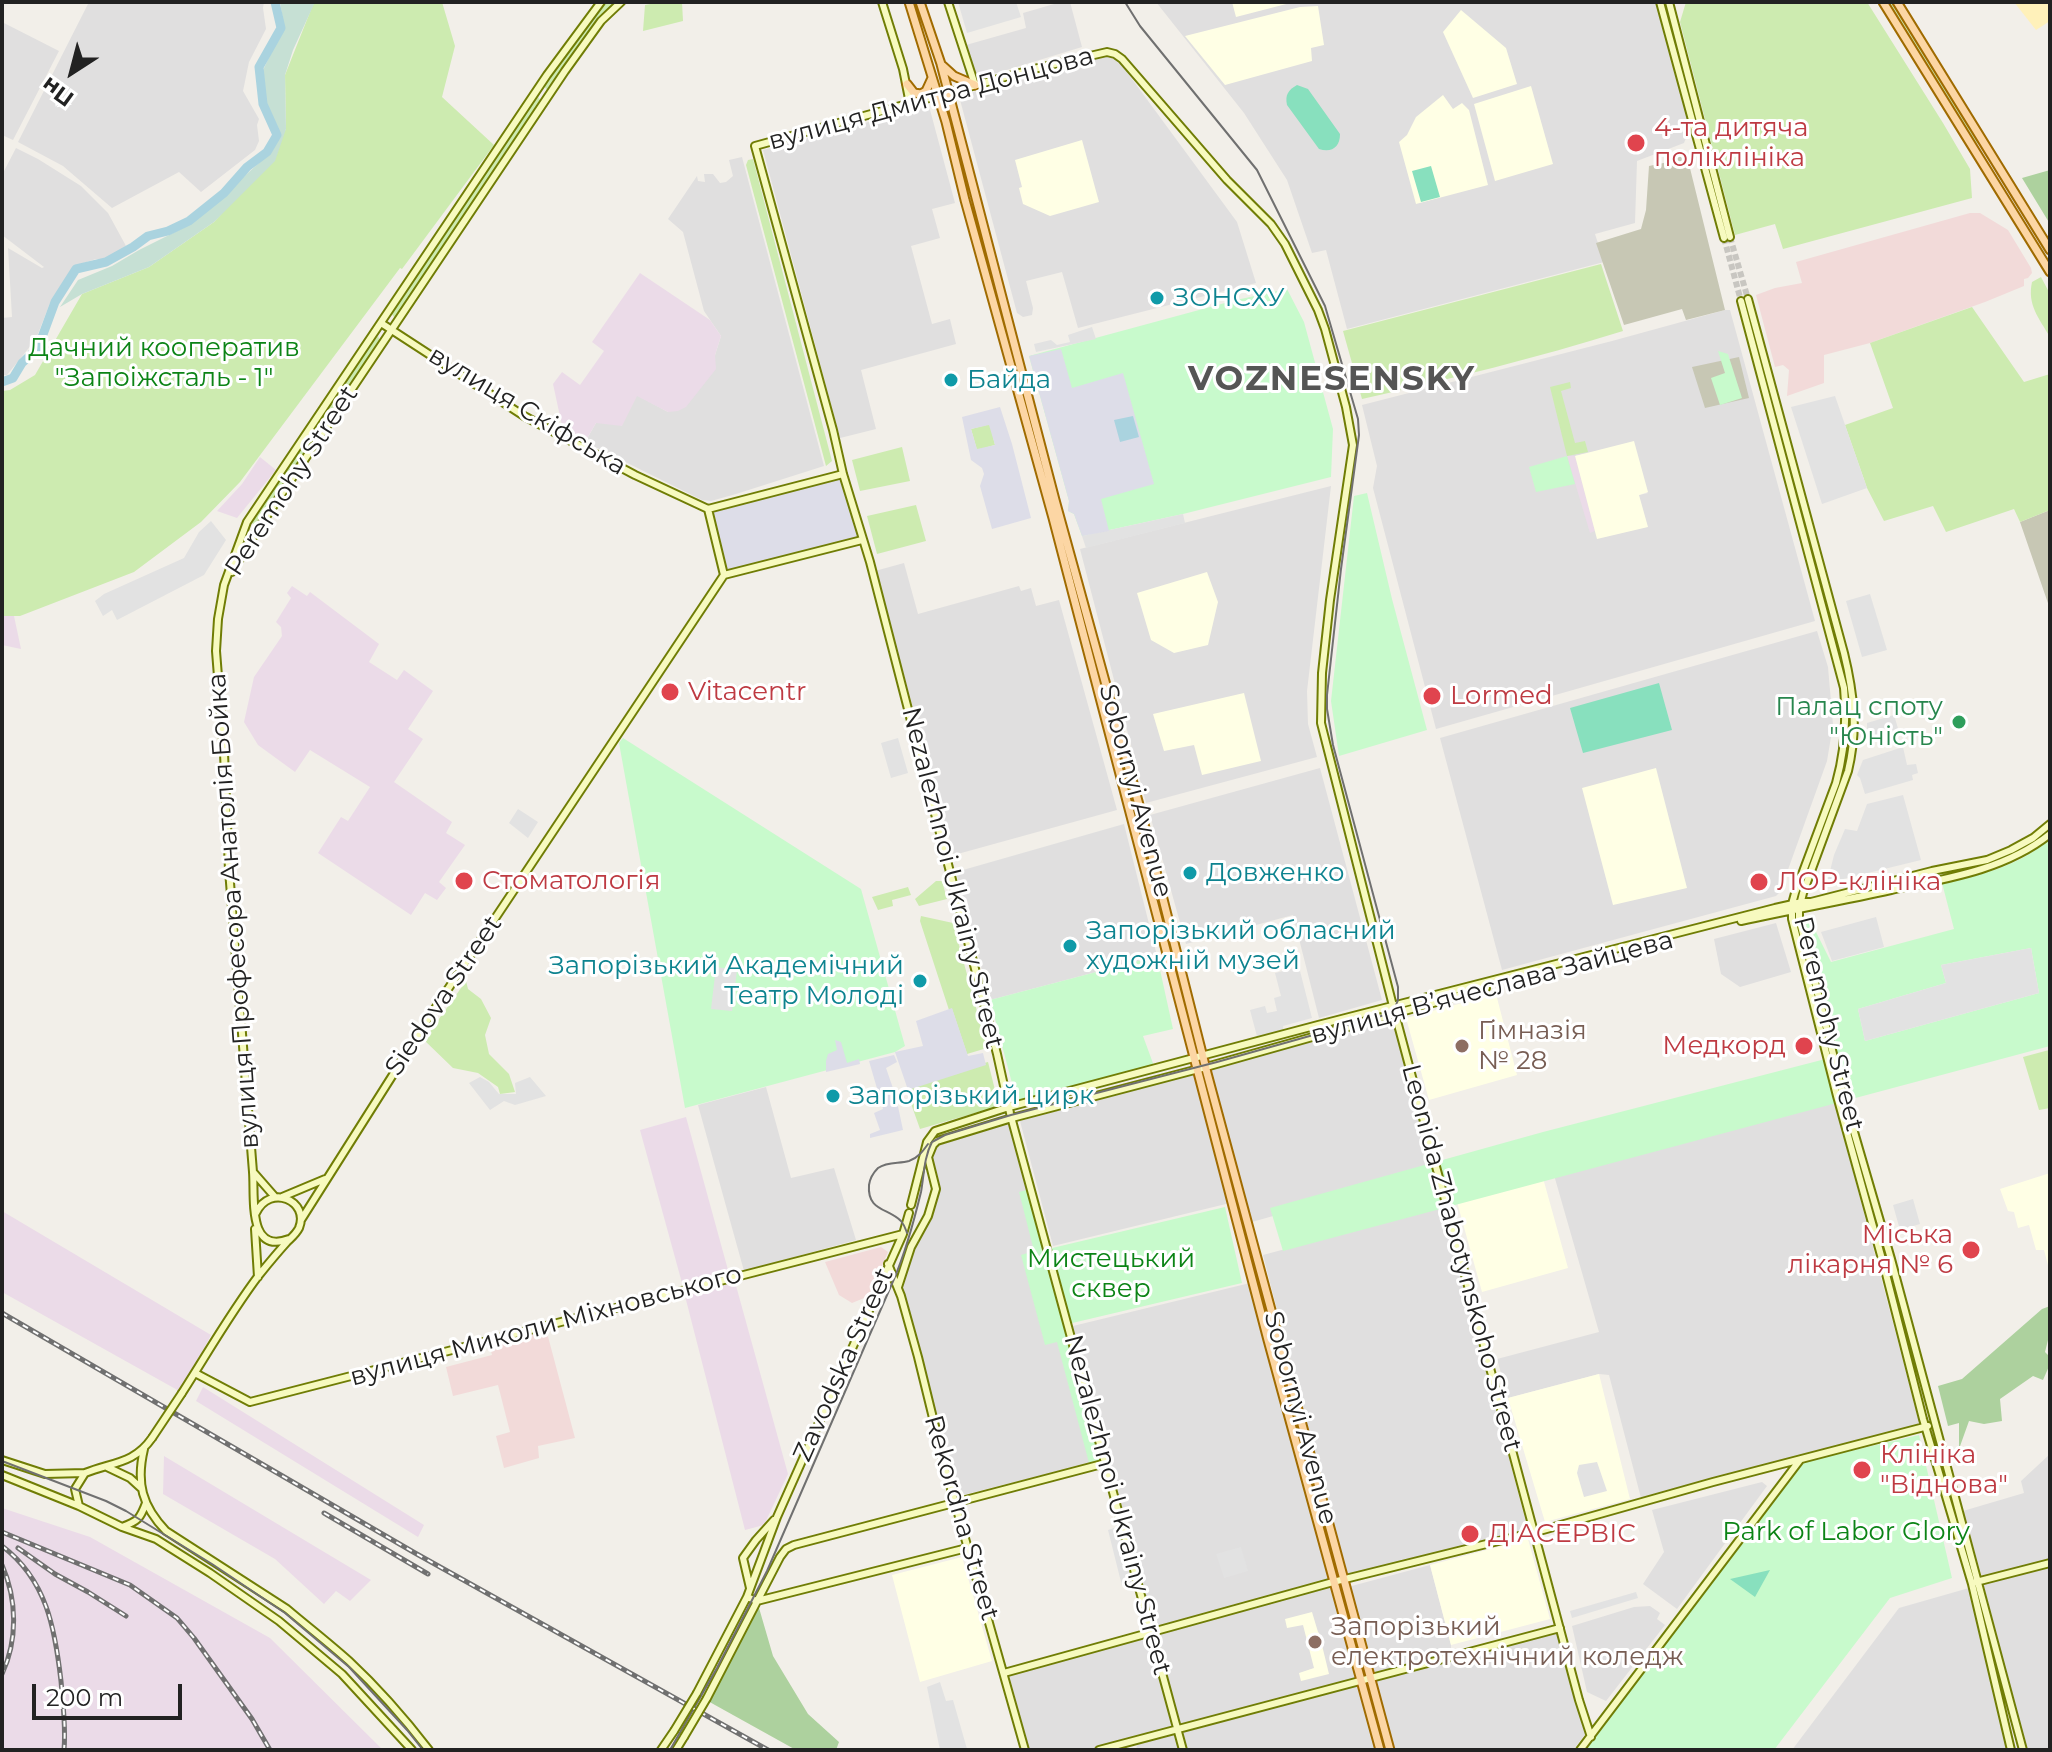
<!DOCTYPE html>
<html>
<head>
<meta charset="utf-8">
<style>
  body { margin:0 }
  #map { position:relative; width:2052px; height:1752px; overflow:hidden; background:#f2efe9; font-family:Montserrat,sans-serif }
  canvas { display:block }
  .frame { position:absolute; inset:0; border:4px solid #222; pointer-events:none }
  .north { position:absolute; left:32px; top:32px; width:80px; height:80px; -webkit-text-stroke:6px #fff; paint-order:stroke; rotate:216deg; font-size:22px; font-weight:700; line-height:32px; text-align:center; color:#222 }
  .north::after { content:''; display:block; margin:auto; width:28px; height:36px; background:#222; clip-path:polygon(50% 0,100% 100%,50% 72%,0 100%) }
  .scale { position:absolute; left:32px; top:1684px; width:150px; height:36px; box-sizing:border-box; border:4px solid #222; border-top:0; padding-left:10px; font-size:24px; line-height:28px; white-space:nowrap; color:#222; -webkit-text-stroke:6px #fff; paint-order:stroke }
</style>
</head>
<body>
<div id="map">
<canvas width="2052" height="1752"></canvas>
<div class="frame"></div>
<div class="north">Пн</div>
<div class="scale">200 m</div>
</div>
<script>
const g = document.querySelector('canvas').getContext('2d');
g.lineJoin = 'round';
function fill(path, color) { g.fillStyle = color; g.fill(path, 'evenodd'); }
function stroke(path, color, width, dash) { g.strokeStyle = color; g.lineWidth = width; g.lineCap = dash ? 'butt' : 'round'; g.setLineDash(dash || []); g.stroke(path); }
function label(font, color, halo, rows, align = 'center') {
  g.font = font + ' Montserrat,sans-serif'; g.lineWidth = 6; g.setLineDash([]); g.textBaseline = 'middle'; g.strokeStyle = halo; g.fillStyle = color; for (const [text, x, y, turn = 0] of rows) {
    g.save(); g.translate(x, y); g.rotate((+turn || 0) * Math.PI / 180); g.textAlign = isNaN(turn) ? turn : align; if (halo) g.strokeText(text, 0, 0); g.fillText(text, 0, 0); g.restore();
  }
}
const residential = new Path2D(`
  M89,2H264L263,8L266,29L249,62L243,91L259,119L257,125L259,141L255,150L201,192L179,172L112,208L63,166L18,142Z
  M1061,2H1070L1082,47L977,79L966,45L1026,28L1023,13Z
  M1156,2H1657L1690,128L1684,143L1637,161L1635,223L1595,234L1604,262L1347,329L1326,250L1312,253L1287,180L1244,113Z
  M2,22L59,51L13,140L2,135Z
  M1106,56L1118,60L1237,222L1256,283L1078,328L1062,272L1026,281L1033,308L1032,315L1023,317L1017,313L959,96Z
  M929,106L955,203L932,209L940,238L911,246L932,324L950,319L956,344L861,370L876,429L840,438L763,150Z
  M16,148L38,159L81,186L108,213L126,246L105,259H96L74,266L50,303L36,339L7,375H2V318L12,317L8,248L42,268L44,267L2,235V175Z
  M742,157L824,466L736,494L711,501L702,500L585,442L596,423L637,395L668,412L715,355L721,336L704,311L683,232L668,219L697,176L698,181L705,182L704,174H713L720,183L726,182L733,176L729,160Z
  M1725,310H1730L1815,621L1436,729L1373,488L1377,466L1362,405L1612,341ZM1594,452L1648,493L1639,495L1575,456Z
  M1331,486L1307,691L1308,724L1317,757L1146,803L1080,549Z
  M904,563L918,614L1019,586L1021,591L1031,588L1036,606L1059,600L1117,810L954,855L875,571Z
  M1817,631L1828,667L1833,725L1827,761L1780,892L1776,896L1502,970L1440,738Z
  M1320,768L1382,1000L1319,1018L1293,915L1186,944L1150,815Z
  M1124,824L1157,956L990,1000L956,872Z
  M1776,923L1791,972L1740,987L1721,974L1714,939Z
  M1392,1016L1435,1170L1252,1222L1211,1070Z
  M1195,1073L1230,1203L1053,1246L1020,1121Z
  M766,1087L791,1178L834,1168L856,1240L744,1271L698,1105Z
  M1834,1100L1920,1425L1641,1498L1609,1375L1599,1374L1508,1398L1497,1359L1599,1332L1554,1175Z
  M1011,1121L1103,1460L959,1496L899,1287L912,1250L939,1189L930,1157L937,1144Z
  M1442,1207L1528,1530L1345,1576L1263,1255Z
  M1250,1283L1330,1580L1155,1628L1073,1326Z
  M2050,1454V1559L1982,1577L1963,1511L2024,1493L2021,1481Z
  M1762,1482L1767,1486L1677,1609L1643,1584L1664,1552L1652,1510Z
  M1430,1565L1451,1645V1653L1373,1675L1348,1587Z
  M2050,1566V1750H2027L1983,1583Z
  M1331,1586L1357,1680L1180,1725L1155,1634Z
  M1969,1588L2010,1750H1792L1899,1608Z
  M1650,1606L1660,1613L1657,1619L1665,1625L1606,1701L1587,1692L1572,1626L1634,1607Z
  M1557,1631L1586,1733L1573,1750H1393L1374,1681Z
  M1149,1636L1174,1728L1090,1750H1029L1009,1675Z
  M1358,1686L1375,1750H1187L1182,1731Z
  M1176,1733L1181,1750H1136L1137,1745Z`);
const commercial = new Path2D(`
  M1970,213H1980L2008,230L2031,268L2032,273L2028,278L2024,279V286L1985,302L1870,343L1824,355V383L1787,396L1789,370L1783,365L1775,367L1756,295L1775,288L1802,283L1796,262Z
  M881,1247L888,1252L869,1296L852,1303L839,1295L825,1262Z
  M546,1329L575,1438L538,1446L539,1458L504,1468L496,1436L510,1432L498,1385L453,1396L446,1367L492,1355L489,1343Z`);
const industrial = new Path2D(`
  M640,273L710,320L721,336L715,355L716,369L686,407L678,411L668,412L637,396L622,426L596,423L585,442L563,430L553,384L562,372L580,385L604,351L592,342Z
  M1567,456H1575L1595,531L1590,533Z
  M260,457L276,470L237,518L217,511L242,484Z
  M292,586L307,596L310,592L379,644L369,662L397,680L404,670L433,691L408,729L423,739L394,782L452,822L446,833L465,845L439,882L446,888L437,900L425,893L411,915L318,853L341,817L348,821L370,787L310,750L295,772L258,745L244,722L254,677L282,636L281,627L276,622L291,598L287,593Z
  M2,616H14L21,649L2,645Z
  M686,1117L728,1270L682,1283L640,1130Z
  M2,1211L211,1335L181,1392L2,1292Z
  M735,1282L788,1474L764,1525L745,1530L685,1296Z
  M203,1387L424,1525L418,1537L196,1401Z
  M164,1456L371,1580L350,1601L336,1591L324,1604L275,1559L163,1494Z
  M2,1508L90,1537L270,1638L383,1750H2Z`);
const education = new Path2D(`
  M1232,2H1294L1236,17Z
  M1318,6L1324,45L1311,48L1312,61L1225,85L1185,36L1300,7Z
  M1461,10L1506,48L1517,84L1473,98L1443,32Z
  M1531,86L1553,164L1495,181L1474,104Z
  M1443,95L1453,109L1462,103L1469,110L1488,185L1416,204L1399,142L1407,135L1416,117Z
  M1082,140L1099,202L1050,216L1023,204L1019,188L1022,187L1015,160Z
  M1634,441L1648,492L1639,495L1648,527L1597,539L1575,456Z
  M1207,572L1218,602L1208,645L1174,653L1151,640L1137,593Z
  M1244,693L1261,761L1202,775L1194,745L1164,751L1153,714Z
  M1656,768L1687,888L1613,905L1582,788Z
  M1496,994L1517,1075L1429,1100L1406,1018Z
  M2050,1173V1273L2044,1250H2036L2029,1225L2018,1228L2014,1212L2008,1211L2000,1189Z
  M1543,1178L1568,1268L1482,1292L1457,1202Z
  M1599,1374L1630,1499L1545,1522L1508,1398Z
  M1528,1539L1550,1619L1451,1645L1430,1565Z
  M962,1557L992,1661L920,1682L892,1575Z
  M1312,1612L1318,1632L1319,1633L1329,1674L1301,1681L1299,1673L1314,1668L1303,1625L1287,1628L1285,1619Z`);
const construction = new Path2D(`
  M1686,152L1725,310L1686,320L1682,309L1624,325L1596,243L1641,229L1646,210L1649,166L1673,161Z
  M1739,357L1749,398L1705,408L1692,367Z
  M2050,510V609L2020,522Z`);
const grass = new Path2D(`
  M314,2H442L455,46L442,97L494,145L402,269L400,268L240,482L201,522L134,572L20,616H2V391L10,390L35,375L82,294L149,267L214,222L254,178L286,129L285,75Z
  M605,2H614L586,36L549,89L547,90L544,86Z
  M661,2H682L683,21L643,31L645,5Z
  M1686,2H1867L1943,123L1970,169L1972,198L1783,249L1775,224L1735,235L1680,22Z
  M1888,2H1893L1980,141L1977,144Z
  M538,97L541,101L397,316L394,317L391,313L515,129Z
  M753,159L832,461L826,466L746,165L748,160Z
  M1601,264L1623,331C1537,358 1450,379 1362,399L1343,331Z
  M2041,277L2050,294V337C2039,318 2027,305 2032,282Z
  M1972,307L2024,382L2050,374V510L2020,522L2014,509L1946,532L1933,506L1884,521L1867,488L1845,425L1893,408L1870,343Z
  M378,336L380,341L254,526L251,521L363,356Z
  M1570,382L1571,388L1561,391L1575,443L1585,441L1588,452L1567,456L1550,387Z
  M990,424L995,445L977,450L971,429Z
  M902,447L910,481L860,491L852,460Z
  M916,505L926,541L877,554L867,516Z
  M936,881H942L947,899L919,906L915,899Z
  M908,887L911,895L892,900L893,906L878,910L872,897Z
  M921,916L953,923L987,1048L967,1054L952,1009L949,1010L920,921Z
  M466,981L468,989L481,999L491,1018L485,1035L489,1054L509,1074L515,1092L500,1094L498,1087L478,1073L453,1068L424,1040Z
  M2049,1050L2050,1108L2039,1110L2023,1057Z
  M988,1062L999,1106L920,1129L909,1098L914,1082Z`);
const forest = new Path2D(`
  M2050,170V224L2022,178Z
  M2050,1306V1332L2045,1352L2050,1357V1364L2043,1380L2033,1376L2000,1399L2002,1421L1984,1424L1969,1421L1959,1449V1423L1948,1426L1938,1386L1962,1379L2042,1309Z
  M757,1601L773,1656L808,1714L839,1742L836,1750H796L706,1700Z`);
const wetland = new Path2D(`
  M280,2H315L293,50L285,75L286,129L275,161L214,222L149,267L82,294L60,307L78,280L112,266L139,250L191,224L269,154L281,136L267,106L262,72L284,27Z`);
const sand = new Path2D(`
  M2014,2H2050V21L2036,30Z`);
const park = new Path2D(`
  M1287,289L1304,322L1333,429L1331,477L1183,514L1082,536L1074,514L1068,511L1069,501L1029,356L1236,300Z
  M1718,351L1728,354L1742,398L1720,405L1711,378L1725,373Z
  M1567,456L1575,484L1536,492L1529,467Z
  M1367,493L1392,599L1427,730L1339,756L1331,701L1354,496Z
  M623,738L861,889L905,1046L895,1052L685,1108L619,743Z
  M2050,839V1046L1283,1251L1270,1208L1543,1132L1837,1056L1801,919L1809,918L1831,962L1954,929L1942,883C1984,874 2017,867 2050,839ZM2031,948L2039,993L1865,1041L1858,1009L1946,983L1941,965Z
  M1157,956L1173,1029L1143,1036L1154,1066L1017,1102L990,1000Z
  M1030,1189L1101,1460L1089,1463L1057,1342L1045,1345L1021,1255L1034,1251L1019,1192Z
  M1225,1207L1242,1283L1068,1324L1048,1249Z
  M1919,1435L1952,1578L1890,1598L1774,1750H1586L1799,1463Z`);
const pitch = new Path2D(`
  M1297,85L1308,89L1340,134C1340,147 1332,153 1319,149L1287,105C1285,95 1288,90 1297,85Z
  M1431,166L1440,197L1421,202L1412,171Z
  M1659,683L1672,730L1583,753L1570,708Z
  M1770,1570L1755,1597L1730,1579Z`);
const parking = new Path2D(`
  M958,2H1016L1021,17L967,33Z
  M1092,327L1096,339L1036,352L1034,344L1051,340L1057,345L1070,342L1068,335Z
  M1835,396L1867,488L1822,504L1791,407Z
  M1183,514L1185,523L1086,548L1082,536Z
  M211,521L226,540L204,575L117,620L112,610L103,616L95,601L104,594L184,558L199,532Z
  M1870,594L1887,650L1862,657L1846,601Z
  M1894,715L1900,735L1867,743V723Z
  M898,738L908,773L891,778L881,743Z
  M1903,747L1907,765L1916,764L1918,773L1912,775L1913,780L1865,794L1860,778L1857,775L1863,760Z
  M1903,795L1921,860L1827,883L1834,855L1845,829L1857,831L1867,804Z
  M518,809L538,822L528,838L509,823Z
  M1876,917L1884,947L1832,961L1821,932Z
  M2031,948L2039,993L1865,1041L1858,1009L1946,983L1941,965Z
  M716,967L737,970L732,1011L711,1009Z
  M1299,967L1312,1018L1283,1026L1284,1033L1258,1040L1250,1010L1265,1006L1267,1013L1277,1011L1274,998L1281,996L1275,973Z
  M480,1077L489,1082L499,1094H516L515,1083L530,1077L546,1096L515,1105L504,1101L490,1110L469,1083Z
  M1913,1199L1920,1224L1900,1230L1893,1205Z
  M1597,1462L1607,1491L1584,1497L1577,1473L1579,1465Z
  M1120,1526L1135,1582L1122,1586L1108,1530Z
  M1241,1547L1248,1571L1224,1578L1216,1554Z
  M1636,1592L1638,1598L1572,1618L1570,1611Z
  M940,1682L946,1701L953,1700L967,1749L940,1750L927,1687Z`);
const plaza = new Path2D(`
  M1061,349L1072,388L1123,373L1154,484L1101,499L1109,531L1082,536L1074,514L1068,511L1069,501L1029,356Z
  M1000,407L1012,444L1031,518L992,529L980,486L984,474L982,468L971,460L962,417ZM989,425L995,445L977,449L971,429Z
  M843,474L862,540L724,575L708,509Z
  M952,1008L968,1056L983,1053L986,1065L908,1090L895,1052L923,1046L916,1021Z
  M835,1040L841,1042L847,1063L859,1059L860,1064L826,1072V1061L828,1054L837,1050Z
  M894,1055L897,1062L886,1068L896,1097L903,1130L870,1138V1134L880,1130L874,1113L883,1109L869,1061Z`);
const water = new Path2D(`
  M1133,416L1139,437L1120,442L1114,420Z`);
const river = new Path2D(`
  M2,382L13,378L22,363L38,348L55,302L76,269L106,262L133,247L148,236L168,231L189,221L224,193L247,167L267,152L277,135L263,104L259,67L281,28L275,2`);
const secondaryTunnel = new Path2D(`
  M1730,237L1748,299
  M1724,238L1741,301`);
const secondary = new Path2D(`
  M882,2L903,69L910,104
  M948,2L975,85
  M1660,2L1724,238
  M1669,2L1730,237
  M1748,299L1844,653C1854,694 1858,730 1848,771L1803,893L1799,909V918L1843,1094L1891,1259L2023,1750
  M1741,301L1844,688C1847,721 1845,751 1836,783L1795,893L1792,904V919L1837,1096L1885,1270L1923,1419L1972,1584L2011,1750
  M381,323L524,416L635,475L708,509
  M232,572L258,529L565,71L601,21L621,2
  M724,575L708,509L843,474
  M724,575L862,540
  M1741,921C1791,910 1841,901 1891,890C1946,879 2005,870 2050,834
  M933,1145L937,1141L1012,1118L1206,1067L1486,988
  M254,1173L275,1197
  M282,1197L325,1179
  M911,1205L927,1142L935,1131L1009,1107L1318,1025L1775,908L1802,902H1811L1932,871L1987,860L2011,850L2033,838L2050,824
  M301,1220L432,1013L724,575
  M255,1229L258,1277
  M289,1239C247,1255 255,1197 253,1172L229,870L224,753L216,651L218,619L224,585L247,522L547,75L601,2
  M888,1264L901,1296L918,1357L946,1471L1025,1750
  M898,1287L911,1247L928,1216L936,1189L928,1157L933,1145
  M195,1373L250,1402L903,1234
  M182,1393C207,1354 231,1312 259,1275C268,1264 277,1253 287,1242C291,1238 296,1234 299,1228C310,1201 270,1183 256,1213
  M144,1449C136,1483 142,1506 166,1531L287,1609C307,1626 329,1643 349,1661C378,1688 405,1719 429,1750
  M2,1460L45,1474L85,1473
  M107,1467L130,1478L141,1488
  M2,1475L79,1506L122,1527L156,1539L210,1573L279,1621L342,1674L412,1750
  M79,1506L75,1489L85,1473C112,1462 134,1464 152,1438
  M122,1527C138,1521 140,1519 146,1503
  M1976,1582L2050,1563
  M750,1588L743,1558L756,1540L774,1520
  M757,1601L747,1597L777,1517L903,1234L909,1213
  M757,1601L967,1548
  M1004,1673L1333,1582L1543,1530L1713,1482L1928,1426
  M697,1693L747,1597
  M707,1698L780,1557L786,1549L794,1545L1106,1463
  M661,1750L674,1731
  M676,1750L684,1737
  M1099,1750L1560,1628
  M1183,1750L1010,1113L997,1054L870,562L843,474L833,430L755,146L1038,68L1107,52L1115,54L1122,59L1227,180L1271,224L1285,244L1318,310L1325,329L1346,407L1353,445L1330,600L1322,673L1321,723L1393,1006L1579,1700L1591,1737
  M1580,1750L1800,1460`);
const primary = new Path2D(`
  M909,2L946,122L965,200L1053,518L1268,1340L1380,1750
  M920,2L941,64L1055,500L1141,812L1207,1073L1390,1750
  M1883,2L2050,272
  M1897,2L2050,250
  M943,66L954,76L975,85
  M907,84L914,93L921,94L926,91L932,78`);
const tram = new Path2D(`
  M907,1233C905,1227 905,1226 901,1221C888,1208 867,1211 869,1185C870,1178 873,1173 878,1168C888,1161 899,1164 909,1161C918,1158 923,1151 928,1144
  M2,1461L106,1501L126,1511L212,1564L285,1613L349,1667L407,1730L423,1750
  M670,1750L717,1668L767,1571L894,1279C906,1251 914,1221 921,1192C924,1175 924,1157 932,1142L945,1135L1011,1115L1217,1062L1381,1016L1394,1010L1398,1000V987L1333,745L1327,709V695L1341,569L1359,435L1358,419L1325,306L1257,170L1140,26L1125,2`);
const rail = new Path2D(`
  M2,1313L415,1553L768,1750
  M324,1513L428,1574
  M2,1532L130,1585L177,1618L194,1638L252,1719L270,1750
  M2,1546C47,1580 55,1629 61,1681C63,1704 66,1727 64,1750
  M18,1548L55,1574L88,1592L126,1616
  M2,1565C17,1599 18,1640 2,1674`);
const secondaryBridge = new Path2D(`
  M152,1438L182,1393
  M674,1731L697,1693
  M684,1737L707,1698`);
const markers = [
  [1636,143,10,"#e0444e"],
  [1157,298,8,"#0f9aa8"],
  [951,380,8,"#0f9aa8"],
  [670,692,10,"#e0444e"],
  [1432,696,10,"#e0444e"],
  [1959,722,8,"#2e9e5b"],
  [1190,873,8,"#0f9aa8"],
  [464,881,10,"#e0444e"],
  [1759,882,10,"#e0444e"],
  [1070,946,8,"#0f9aa8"],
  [920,981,8,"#0f9aa8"],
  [1462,1046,8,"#8d6e63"],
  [1804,1046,10,"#e0444e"],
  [833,1096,8,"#0f9aa8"],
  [1971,1250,10,"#e0444e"],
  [1862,1470,10,"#e0444e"],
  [1470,1534,10,"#e0444e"],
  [1315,1642,8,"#8d6e63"]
];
const streetNames = [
  ["вулиця Дмитра Донцова",931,99,-15],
  ["вулиця Скіфська",527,411,31],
  ["Peremohy Street",292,481,-57],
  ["Sobornyi Avenue",1135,791,75],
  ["Nezalezhnoi Ukrainy Street",952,878,76],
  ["вулиця Професора Анатолія Бойка",234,911,-94],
  ["вулиця Вʼячеслава Зайцева",1492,988,-15],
  ["Siedova Street",444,996,-56],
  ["Peremohy Street",1828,1024,76],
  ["Leonida Zhabotynskoho Street",1461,1258,75],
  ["вулиця Миколи Міхновського",546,1326,-15],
  ["Zavodska Street",844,1365,-66],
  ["Sobornyi Avenue",1300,1418,75],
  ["Nezalezhnoi Ukrainy Street",1117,1505,75],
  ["Rekordna Street",961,1518,74]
];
const healthNames = [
  ["4-та дитяча",1654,128],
  ["поліклініка",1654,158],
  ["Vitacentr",688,692],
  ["Lormed",1450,696],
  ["Стоматологія",482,881],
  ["ЛОР-клініка",1777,882],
  ["Медкорд",1786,1046,"right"],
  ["Мiська",1953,1235,"right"],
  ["лiкарня № 6",1953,1265,"right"],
  ["Клініка",1880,1455],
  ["\"Віднова\"",1880,1485],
  ["ДІАСЕРВІС",1488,1534]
];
const cultureNames = [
  ["ЗОНСХУ",1173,298],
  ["Байда",967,380],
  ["Довженко",1206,873],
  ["Запорізький обласний",1086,931],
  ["художній музей",1086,961],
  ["Запорізький Академічний",904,966,"right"],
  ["Театр Молоді",904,996,"right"],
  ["Запорізький цирк",849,1096]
];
const parkNames = [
  ["Дачний кооператив",164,348],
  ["\"Запоіжсталь - 1\"",164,378],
  ["Мистецький",1111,1259],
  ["сквер",1111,1289],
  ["Park of Labor Glory",1846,1532]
];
const leisureNames = [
  ["Палац споту",1943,707],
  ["\"Юність\"",1943,737]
];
const educationNames = [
  ["Гімназія",1478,1031],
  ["№ 28",1478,1061],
  ["Запорізький",1331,1627],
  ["електротехнічний коледж",1331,1657]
];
const districtNames = [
  ["VOZNESENSKY",1332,380]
];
fill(residential, '#e0dfdf');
fill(commercial, '#f2dad9');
fill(industrial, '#ebdbe8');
fill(education, '#ffffe5');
fill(construction, '#c7c7b4');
fill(grass, '#cdebb0');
fill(forest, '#add19e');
fill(wetland, '#c6e0d4');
fill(sand, '#fff1ba');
fill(park, '#c8facc');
fill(pitch, '#88e0be');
fill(parking, '#e2e2e2');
fill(plaza, '#dddde8');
fill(water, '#aad3df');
stroke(river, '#aad3df', 9);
stroke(secondaryTunnel, '#c8c6c1', 6, [6, 3]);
stroke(secondary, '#707d05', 10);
stroke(primary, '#a06b00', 11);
stroke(secondary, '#f7fabf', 6);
stroke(primary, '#fcd6a4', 7);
stroke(tram, '#707070', 2);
stroke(rail, '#707070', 5);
stroke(rail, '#fff', 2, [6]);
stroke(secondaryBridge, '#707d05', 10, []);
stroke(secondaryBridge, '#f7fabf', 6);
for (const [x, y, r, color] of markers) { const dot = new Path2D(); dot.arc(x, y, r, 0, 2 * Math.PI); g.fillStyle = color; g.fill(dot); stroke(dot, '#fff', 3); }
label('26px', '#222', '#fff', streetNames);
label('26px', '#be3a42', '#fff', healthNames, 'left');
label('26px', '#0d838f', '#fff', cultureNames, 'left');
label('26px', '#0c8416', '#fff', parkNames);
label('26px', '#27864d', '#fff', leisureNames, 'right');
label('26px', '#785e54', '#fff', educationNames, 'left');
g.letterSpacing = '2px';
label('bold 34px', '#555', '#fff', districtNames);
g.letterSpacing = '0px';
</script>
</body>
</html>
